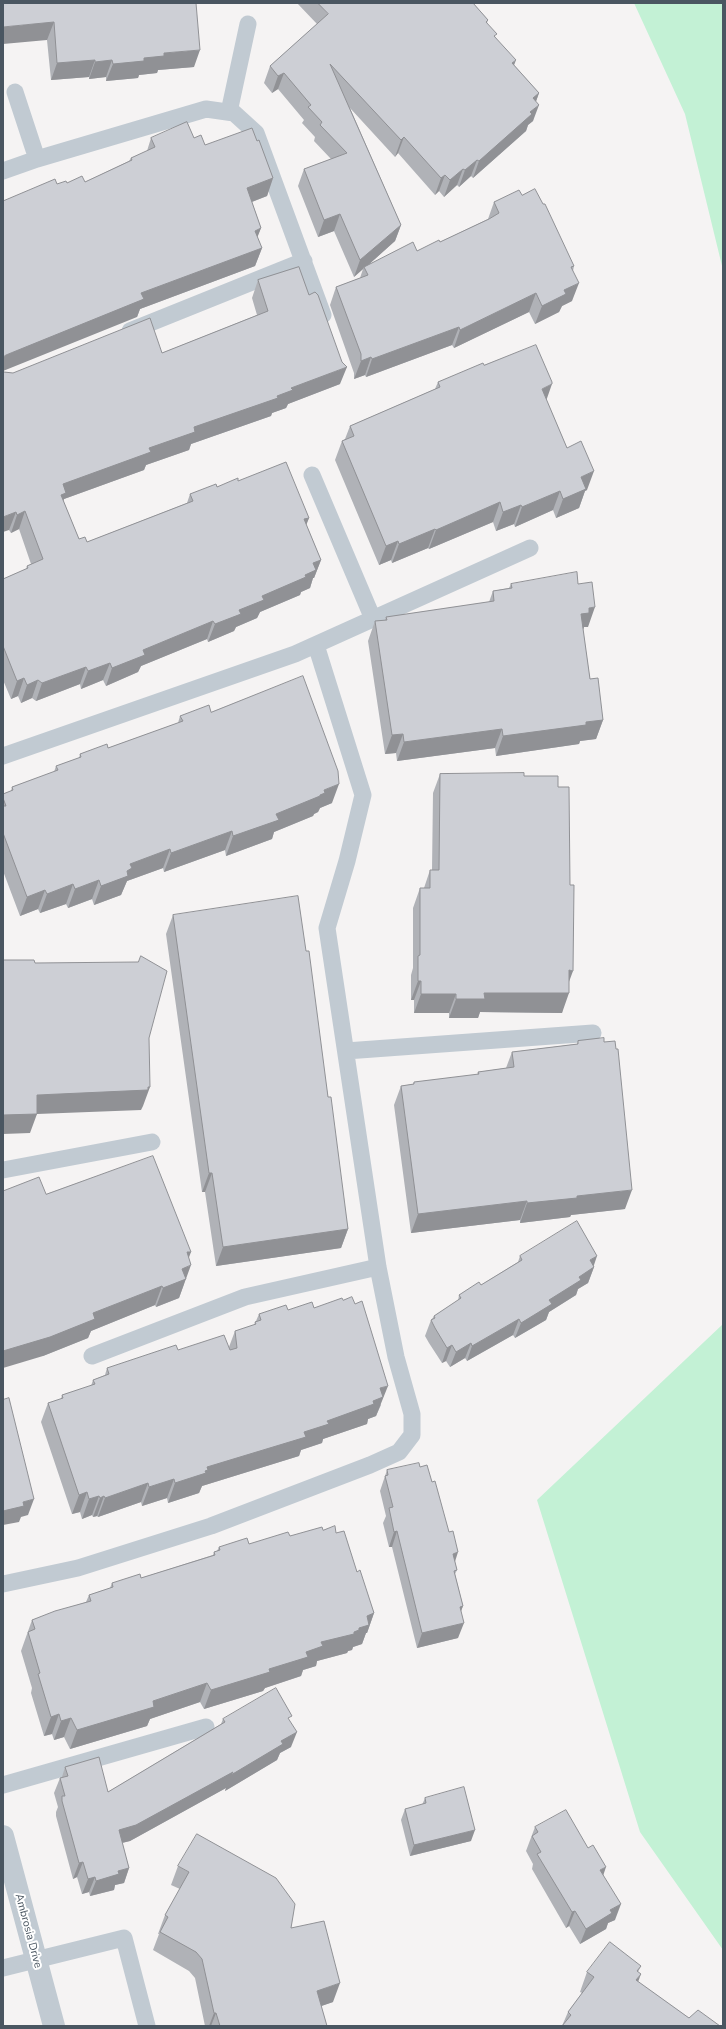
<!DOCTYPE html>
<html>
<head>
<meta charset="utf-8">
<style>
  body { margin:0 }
  #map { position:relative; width:726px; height:2029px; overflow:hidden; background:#f5f3f3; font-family:"Nunito Sans",sans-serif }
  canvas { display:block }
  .frame { position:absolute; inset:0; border:4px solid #4a5661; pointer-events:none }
</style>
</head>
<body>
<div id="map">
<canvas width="726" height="2029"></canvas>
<div class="frame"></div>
</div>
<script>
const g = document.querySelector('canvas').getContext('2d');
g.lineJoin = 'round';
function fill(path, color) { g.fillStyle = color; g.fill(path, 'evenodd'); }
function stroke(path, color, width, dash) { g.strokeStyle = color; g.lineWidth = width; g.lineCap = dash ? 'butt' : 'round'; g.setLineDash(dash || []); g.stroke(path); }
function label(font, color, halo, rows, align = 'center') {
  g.font = font + ' "Nunito Sans",sans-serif'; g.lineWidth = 4; g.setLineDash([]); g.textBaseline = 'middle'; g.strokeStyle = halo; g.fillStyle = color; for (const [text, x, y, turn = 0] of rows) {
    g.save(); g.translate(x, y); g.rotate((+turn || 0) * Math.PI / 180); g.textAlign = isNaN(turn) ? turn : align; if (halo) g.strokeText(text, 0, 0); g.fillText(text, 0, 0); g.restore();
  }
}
const green = new Path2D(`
  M634,3H723V270L685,114Z
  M723,1324V1950L640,1832L537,1500Z`);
const lane = new Path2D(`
  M15,92L37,159
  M229,112L248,24
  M3,171L37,159L206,109L234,113L256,133L323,315
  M130,331L304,261
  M312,475L373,619
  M3,756L295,654L530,548
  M346,1051L593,1033
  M3,1170L152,1142
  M92,1356L245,1297L378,1267
  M3,1584L78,1568L211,1526L370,1465L399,1452L412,1435V1414L396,1357L378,1267L327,928L347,861L363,795L316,645
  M3,1785L206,1727
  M3,1968L124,1938L147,2026`);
const street = new Path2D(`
  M3,1836L54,2026`);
const wall = new Path2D(`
  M3,3L194,67L158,70L157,73L139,75L138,78L106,81V77L89,79V77L51,80L47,40Z
  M297,3H473L488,20L487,23L496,38L514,65L539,93L536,101L533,121L528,125L526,131L473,178L471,176L459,187L457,185L444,197L439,191L435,195L398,153L395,157L350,108L401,225L395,241L369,264L417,251L440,242L488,219L494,202L522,195L574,266L573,271L572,301L562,306L559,312L535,324L529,312L454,348L452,345L366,377L365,375L354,379V373L330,305L336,287L360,278L363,269L354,277L334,231L318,237L298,186L304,169L331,159L314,141L315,137L302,123L304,120L278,89L272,93L264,83L270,66L317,24Z
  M151,138H194L205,145L257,141L273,178L267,196L252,202L261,228L257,237L262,248L255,266L140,309L137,317L57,184L67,183L85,182L129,161L131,158L147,151Z
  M258,280L340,384L288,404L286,408L272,413L271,416L191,444L189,450L146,465L144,470L64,499L63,500L79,539L87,542L187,503L190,494L238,481L309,518L306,524L321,560L314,578H313L310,588L301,592L300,595L260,612L257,618L236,627L234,631L208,642L207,639L141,666L138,672L106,686L103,680L81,689L80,684L36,701L32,698L21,703L18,696L11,699L3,680V579L26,569L27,566L31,564L19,529L11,533L9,530L4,372L13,373L162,353L257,315L252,298Z
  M484,365L546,399L567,448L587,490L585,491L579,508L556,518L553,510L515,527L514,524L496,531L493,522L429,549L428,548L392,563L391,560L379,565L335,460L342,441L345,439L350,426L435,389L438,382Z
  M511,584H578L588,627H584L583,630L590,679L603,720L596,739L580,741L579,744L496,756L495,748L397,761L396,753L385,754L368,641L375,621L385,620L386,617L489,602L493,591L509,588Z
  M211,712L332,803L320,808L318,812L314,814L313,816L274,832L272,839L226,856L225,850L164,872L163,868L127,881L121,895L94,905L92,899L68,908L66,904L40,913L38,909L20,916L3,871V794L11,791L12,787L54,772L56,766L79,758L80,754L108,748L178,723L180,716Z
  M440,774L524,776L558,787L569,979L562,1013L480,1012L478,1018H449V1013H414V1000H411V975L413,968V908L420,888H424L430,870H432L433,793Z
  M173,915L306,951L348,1229L341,1248L216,1266L205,1192H202L166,934Z
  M578,1041L625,1209L571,1215L570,1217L520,1223V1220L411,1233L394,1105L401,1086L413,1084L414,1082L477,1075L478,1072L506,1068L512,1052L577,1044Z
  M46,1194L189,1258L184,1284L179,1298L156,1307L155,1305L91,1331L88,1338L43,1356Z
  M520,1256L593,1266L594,1267L588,1283L578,1289L576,1295L549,1312L546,1320L515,1338L513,1335L467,1361L465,1358L450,1367L446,1361L442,1363L429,1343L425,1336L431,1320L432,1319L434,1316L458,1301L459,1295L481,1285L518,1262Z
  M314,1308L381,1405L376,1416L368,1419L367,1424L323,1439L322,1443L301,1450L299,1456L202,1486L199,1493L168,1503L167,1498L142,1506L141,1502L98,1517L97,1516L93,1517L92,1515L82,1519L80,1512L72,1514L41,1422L48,1403L61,1399L62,1395L91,1386L93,1380L105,1375L107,1368L178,1350L229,1347L235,1331L254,1325L255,1322L256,1321L259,1314L288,1310Z
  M420,1467L432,1482L455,1562L457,1570L455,1574L463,1606L461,1611L458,1638L417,1648L392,1547H389L383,1523L386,1516L380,1491L387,1470Z
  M323,1530L336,1533L357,1572L374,1613L367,1633H366L362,1644L353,1647L352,1650L348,1651L347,1653L317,1661L316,1666L303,1670L301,1676L265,1688L263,1691L204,1709L200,1702L150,1719L147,1726L70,1749L64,1737L54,1740L52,1734L44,1736L31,1693L32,1688L21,1651L32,1620L86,1602L89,1595L110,1588L112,1583L141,1578L213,1555L214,1552L217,1551L219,1547L249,1544Z
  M223,1719L290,1721L291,1747L280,1753L277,1760L225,1791L226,1788L130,1841L122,1843L129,1868L124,1883L115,1885L114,1890L90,1896L89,1892L82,1894L77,1877L73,1879L56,1816V1812L58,1807L54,1793L60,1778L62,1777L65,1767L108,1792L221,1724Z
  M425,1798L471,1841L410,1856L401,1820L405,1809L422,1805Z
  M535,1827L603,1875L615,1920L608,1923L606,1929L580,1944L569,1926L566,1928L532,1869L533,1864L526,1851Z
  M178,1866L291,1928L333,2002L321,2006L327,2026H205L195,1978L189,1971L153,1950L159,1934H158L165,1915L180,1889L171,1885Z
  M641,1966L638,1972V1982L689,2018L720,2026H562L568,2012L582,1993L580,1992L587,1972Z`);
const shadedWall = new Path2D(`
  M54,22L47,40L3,44V27Z
  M200,50L194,67L158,70L157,73L139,75L138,78L106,81L113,64L164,53Z
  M95,60L89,77L51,80L57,63Z
  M112,60L106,77L89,79L95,62Z
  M516,60L510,76L512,63Z
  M284,73L278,89L272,93L278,76Z
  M539,93L533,110V98Z
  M539,105L533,121L528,125L526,131L473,178L479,161L530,112Z
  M404,137L398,153L395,157L401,140Z
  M477,160L471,176L459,187L465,170Z
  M463,169L457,185L444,197L450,180Z
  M445,175L439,191L435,195L441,178Z
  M273,178L267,196L241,206L247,188Z
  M340,214L334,231L318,237L324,220Z
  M401,225L395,241L365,268L364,267L363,269L354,277L360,260Z
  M261,228L254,246L255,231Z
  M262,248L255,266L140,309L137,317L3,371V357L6,355L141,293Z
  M579,283L572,301L562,306L559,312L535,324L542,306L564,290Z
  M536,293L529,312L454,348L460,330Z
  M459,327L452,345L366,377L372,359Z
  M371,357L365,375L354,379L361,361Z
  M347,367L340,384L288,404L286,408L272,413L271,416L191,444L189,450L146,465L144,470L64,499L60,511L54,513L63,484L149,448L194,427L277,396L291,388Z
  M552,384L545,404L542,389Z
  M594,471L587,490L585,491L579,508L556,518L563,499L581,477Z
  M560,491L553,510L515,527L522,507Z
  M500,502L493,522L429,549L436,530Z
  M521,505L514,524L496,531L503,512Z
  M25,511L19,529L11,533L17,515Z
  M16,512L9,530L3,532V517Z
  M309,518L302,536L304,519Z
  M435,529L428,548L392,563L399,544Z
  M398,541L391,560L379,565L386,546Z
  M321,560L314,578H313L310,588L301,592L300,595L260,612L257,618L236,627L234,631L208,642L215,624L239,610L262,596L305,575L313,563Z
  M595,607L588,627H584L582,632L581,614L589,608Z
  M213,621L207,639L141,666L138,672L106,686L112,668L143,650Z
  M110,663L103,680L81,689L88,671Z
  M86,667L80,684L36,701L42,683Z
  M24,678L18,696L11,699L17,681Z
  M38,680L32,698L21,703L27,685Z
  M603,720L596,739L580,741L579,744L496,756L503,736L586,722Z
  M502,729L495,748L397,761L404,742Z
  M403,734L396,753L385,754L392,735Z
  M339,784L332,803L320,808L318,812L314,814L313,816L274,832L272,839L226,856L233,836L324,790Z
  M232,831L225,850L164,872L171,853Z
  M170,849L163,868L127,881L121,895L94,905L101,886L127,871L130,864Z
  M99,880L92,899L68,908L75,889Z
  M73,884L66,904L40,913L47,894Z
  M45,890L38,909L20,916L27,897Z
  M569,970L573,971L566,990Z
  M418,981H421L414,1000H411Z
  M484,993H569L562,1013L480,1012L478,1018H449L456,999Z
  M421,994H456L449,1013H414Z
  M150,1087L143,1106L141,1110L37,1114L30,1133L3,1134V1115L37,1095Z
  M209,1173H212L205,1192H202Z
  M632,1190L625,1209L571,1215L570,1217L520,1223L527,1203L577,1196Z
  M527,1201L520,1220L411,1233L418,1214Z
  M348,1229L341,1248L216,1266L223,1247Z
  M187,1252H191L185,1268L191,1265L179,1298L156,1307L163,1288Z
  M597,1256L593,1268L594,1267L588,1283L578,1289L576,1295L549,1312L546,1320L515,1338L521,1323L549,1300L579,1277L590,1260Z
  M162,1286L155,1305L91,1331L88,1338L43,1356L3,1368V1351L93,1313Z
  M519,1319L513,1335L467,1361L472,1346Z
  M471,1343L465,1358L450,1367L456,1352Z
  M452,1345L446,1361L442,1363L447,1348Z
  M388,1386L376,1416L368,1419L367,1424L323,1439L322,1443L301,1450L299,1456L202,1486L199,1493L168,1503L175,1483L207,1467L304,1432L327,1421L373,1401L380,1388Z
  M174,1479L167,1498L142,1506L149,1487Z
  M148,1483L141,1502L98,1517L105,1498Z
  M87,1492L80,1512L72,1514L79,1495Z
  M99,1496L92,1515L82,1519L89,1499Z
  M104,1496L97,1516L93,1517L100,1498Z
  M34,1499L28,1515L21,1517L19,1522L3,1525V1511L23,1502Z
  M397,1531L392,1547H389L394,1532Z
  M458,1552L453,1568V1554Z
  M463,1606L457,1621L460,1607Z
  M374,1613L367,1633H366L362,1644L353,1647L352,1650L348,1651L347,1653L317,1661L316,1666L303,1670L301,1676L265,1688L263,1691L204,1709L211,1690L269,1669L306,1652L321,1642L354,1632L359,1628L367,1616Z
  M464,1623L458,1638L417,1648L422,1633Z
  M207,1683L200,1702L150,1719L147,1726L70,1749L77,1730L153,1701Z
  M59,1714L52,1734L44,1736L51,1717Z
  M71,1718L64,1737L54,1740L61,1721Z
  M297,1732L291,1747L280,1753L277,1760L225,1791L226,1788L130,1841L113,1845L119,1830Z
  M475,1830L471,1841L410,1856L414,1845Z
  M83,1862L77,1877L73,1879L79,1863Z
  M606,1867L601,1882L600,1870Z
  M129,1868L124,1883L115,1885L114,1890L90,1896L96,1881L118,1871Z
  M95,1877L89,1892L82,1894L88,1879Z
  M621,1904L615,1920L608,1923L606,1929L580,1944L586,1929L610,1910Z
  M575,1911L569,1926L566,1928L572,1912Z
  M641,1974L634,1993L636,1980Z
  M340,1983L333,2002L310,2010L317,1991Z
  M214,2013H216L211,2026H209Z`);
const building = new Path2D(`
  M3,3H196L200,50L164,53V56L144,58V61L113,64L112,60L95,62V60L57,63L54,22L3,27Z
  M318,3H473L488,20L486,22L497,34L494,36L516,60L512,63L539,93L533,98L539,105L530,112L532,114L479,161L477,160L465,170L463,169L450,180L445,175L441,178L404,137L401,140L330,64L401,225L360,260L340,214L324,220L304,169L347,153L320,125L322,122L308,107L311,105L284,73L278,76L270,66L328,14Z
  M187,122L194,138L201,135L205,145L252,128L257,141L259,140L273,178L247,188L261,228L255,231L262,248L141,293L144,299L6,355L3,357V201L55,179L57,184L66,181L67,183L82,176L85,182L132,160L131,158L155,147L151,138Z
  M535,189L543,204H545L574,266L571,267L579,283L564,290L566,294L542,306L536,293L460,330L459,327L372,359L371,357L361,361V354L336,287L368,275L364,267L413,242L417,251L439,240L440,242L489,219L499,213L494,202L519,190L522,195Z
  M299,267L309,295L315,292L318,295L342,362L347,367L291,388L293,390L277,396L278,398L194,427L195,432L149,448L151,452L63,484L66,493L61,495L79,539L85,537L87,542L193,501L190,494L216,484L217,487L238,478V481L286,462L309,518L304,519L321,560L313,563L316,570L305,575L306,577L262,596L264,600L239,610L241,614L215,624L213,621L143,650L145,655L112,668L110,663L88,671L86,667L42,683L38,680L27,685L24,678L17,681L3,646V579L28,568L27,566L43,559L25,511L17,515L16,512L3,517V371L4,372L13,373L150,318L162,353L268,311L258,280Z
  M536,345L552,382V384L542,389L567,448L581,441L594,471L581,477L586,489L563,499L560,491L522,507L521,505L503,512L500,502L436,530L435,529L399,544L398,541L386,546L342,441L354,436L350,426L440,387L438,382L483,363L484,365Z
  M577,572L578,584L592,582L595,607L589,608V613L581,614L590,679L598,678L603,720L586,722V725L503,736L502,729L404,742L403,734L392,735L375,621L387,620L386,617L494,601L493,591L512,588L511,584Z
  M303,676L338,771L339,784L324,790L325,793L320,795V796L276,814L279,820L233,836L232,831L171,853L170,849L130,864L132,868L127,871L128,876L101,886L99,880L75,889L73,884L47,894L45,890L27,897L3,833V806H6L3,798V794L13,790L12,787L58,770L56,766L81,757L80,754L107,744L108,748L183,721L180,716L209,705L211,712Z
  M524,773V776H558V787H569L570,885H574L573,971L569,970V993H484L485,999H456V994H421V981H418V956L420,955V888H430V870H439L440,774Z
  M298,896L306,951H309L328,1097H331L348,1229L223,1247L212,1173H209L173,915Z
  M141,956L167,971L149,1038L150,1087H148V1090L37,1095V1114L3,1115V960H34L35,963L138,962Z
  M604,1038V1042L615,1041L616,1049H618L632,1190L577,1196V1198L527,1203V1201L418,1214L401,1086L414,1084V1082L479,1074L478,1072L514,1067L512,1052L578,1044V1041Z
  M153,1156L191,1252H187L191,1265L182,1269L186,1279L163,1288L162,1286L93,1313L95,1319L50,1337L3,1351V1191L39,1177L46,1194Z
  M577,1221L597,1256L590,1260L594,1267L579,1277L581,1280L549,1300L552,1304L521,1323L519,1319L472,1346L471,1343L456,1352L452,1345L447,1348L435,1328L431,1320L435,1318L434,1316L461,1298L459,1295L479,1282L481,1285L522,1260L520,1256Z
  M352,1297L355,1304L362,1301L388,1386L380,1388L383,1397L373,1401L374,1404L327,1421L329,1424L304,1432L306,1437L207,1467L208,1470L205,1471L206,1473L175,1483L174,1479L149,1487L148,1483L105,1498L104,1496L100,1498L99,1496L89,1499L87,1492L79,1495L48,1403L63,1398L62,1395L95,1384L93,1380L109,1374L107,1368L176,1345L178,1350L224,1335L230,1350L237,1348L235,1331L256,1324L255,1322L261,1320L259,1314L286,1305L288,1310L312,1302L314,1308L342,1298L343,1300Z
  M9,1398L34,1499L23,1502L24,1506L3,1511V1400Z
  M419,1463L420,1467L427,1465L432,1482L435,1481L449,1532L453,1531L458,1552L453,1554L457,1570L454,1571L463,1606L460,1607L464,1623L422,1633L397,1531L394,1532L389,1508L393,1507L385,1476L388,1475L387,1470Z
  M335,1526L336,1533L344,1531L357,1572L360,1570L374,1613L367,1616L369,1625L359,1628V1630L354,1632V1634L321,1642L323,1646L306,1652L308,1657L269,1669L270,1672L211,1690L207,1683L153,1701L154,1707L77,1730L71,1718L61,1721L59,1714L51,1717L38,1674L40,1673L28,1632L35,1629L32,1620L55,1611L91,1601L89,1595L113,1587L112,1583L140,1574L141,1578L215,1555L214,1552L220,1550L219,1547L247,1538L249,1544L288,1532L290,1536L322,1527L323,1530Z
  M276,1688L292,1716L288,1718L297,1732L281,1741L283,1744L231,1775L233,1772L136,1825L119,1830L129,1868L118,1871L119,1874L96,1881L95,1877L88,1879L83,1862L79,1863L62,1801V1796H65L60,1778L68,1776L65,1767L99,1757L108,1792L225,1722L223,1719Z
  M464,1787L475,1830L414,1845L405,1809L426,1803L425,1798Z
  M566,1810L588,1848L593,1845L606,1867L600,1870L621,1904L610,1910L612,1913L586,1929L575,1911L572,1912L537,1854L541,1852L532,1836L538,1832L535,1827Z
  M197,1834L276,1878L295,1904L291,1928L324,1921L340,1983L317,1991L327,2026H220L216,2013H214L202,1959L196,1952L160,1932L168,1917L165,1915L189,1872L178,1866Z
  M610,1942L641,1966L637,1971L641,1974L636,1980L689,2018L698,2010L720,2026H562L571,2015L568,2012L594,1977L587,1972Z`);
const streetNames = [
  ["Ambrosia Drive",28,1931,75]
];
fill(green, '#c3f1d5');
stroke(lane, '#c1cad2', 17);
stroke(street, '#c1cad2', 22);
fill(wall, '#b0b2b7');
fill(shadedWall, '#909195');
fill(building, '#cdcfd5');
stroke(building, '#909195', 1);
label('11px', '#4a5661', '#fff', streetNames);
</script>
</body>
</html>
